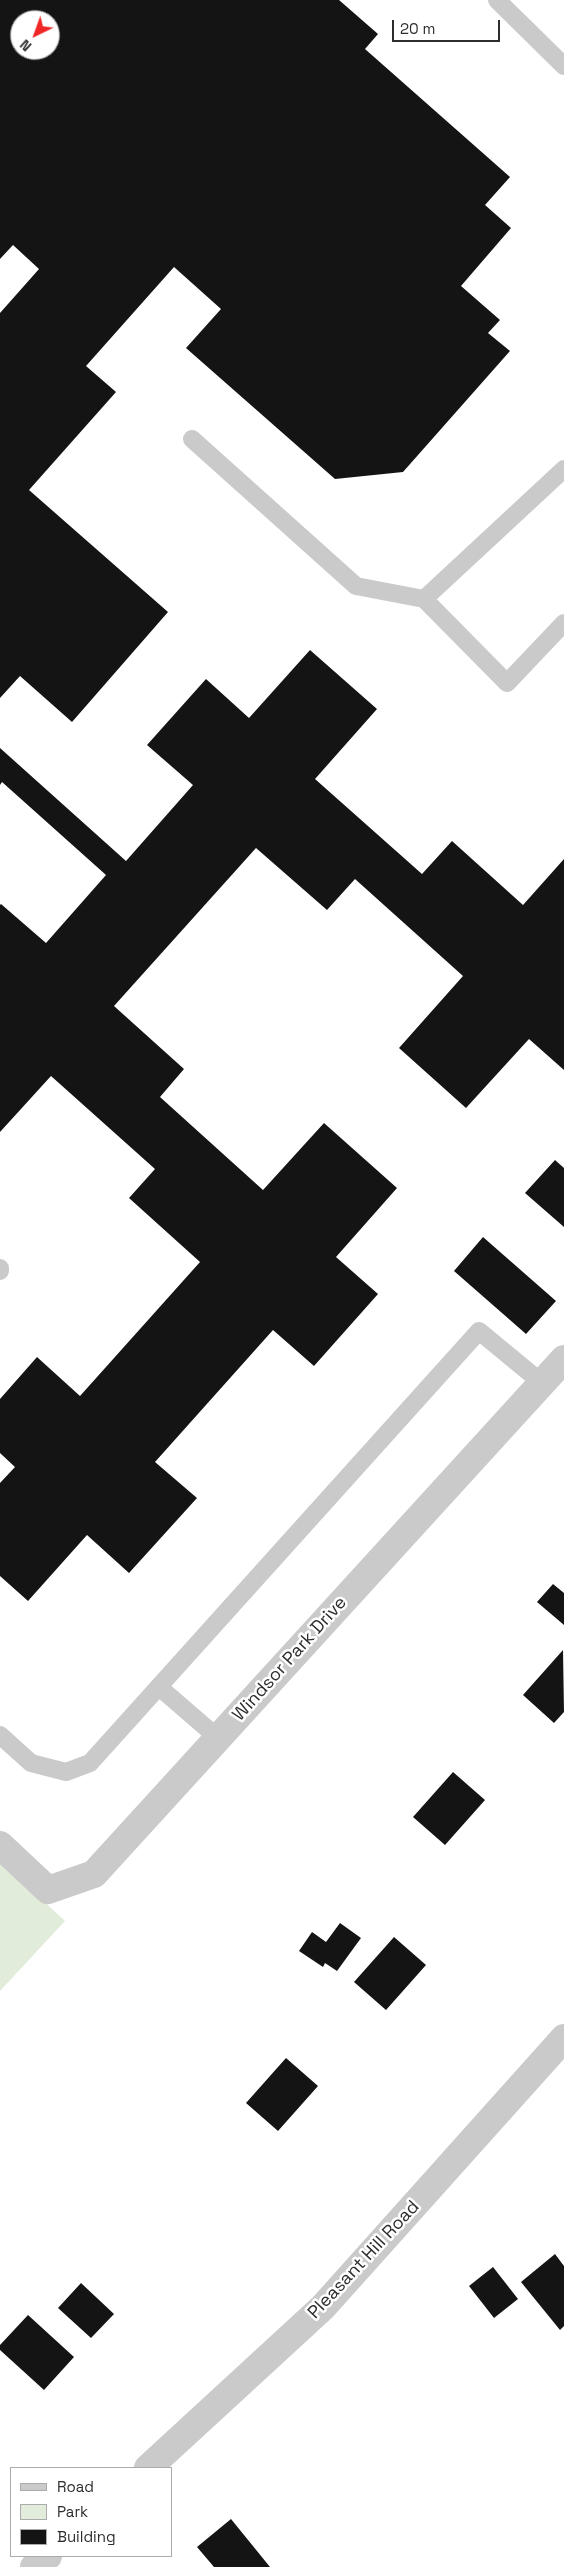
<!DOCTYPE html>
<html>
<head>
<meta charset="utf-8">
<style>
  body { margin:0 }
  #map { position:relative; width:564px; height:2567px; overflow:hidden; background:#fff; font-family:"Space Grotesk",sans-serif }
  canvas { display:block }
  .legend { position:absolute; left:10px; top:2467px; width:162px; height:90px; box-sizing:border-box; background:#fff; border:1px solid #ababab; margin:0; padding:6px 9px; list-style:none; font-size:15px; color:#2d2d2d }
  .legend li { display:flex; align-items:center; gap:10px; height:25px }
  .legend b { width:25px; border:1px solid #ababab }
  .north { position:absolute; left:10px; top:10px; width:50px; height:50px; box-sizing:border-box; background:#fff; border:1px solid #ababab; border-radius:50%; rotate:222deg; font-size:14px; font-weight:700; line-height:20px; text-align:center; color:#2d2d2d }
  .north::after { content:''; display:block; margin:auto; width:18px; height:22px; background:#ee2726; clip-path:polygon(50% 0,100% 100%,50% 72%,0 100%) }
  .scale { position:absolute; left:392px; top:20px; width:108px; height:22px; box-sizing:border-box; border:2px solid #2d2d2d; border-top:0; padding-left:6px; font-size:15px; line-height:18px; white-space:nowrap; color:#2d2d2d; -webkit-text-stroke:4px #fff; paint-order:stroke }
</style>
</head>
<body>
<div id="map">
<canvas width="564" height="2567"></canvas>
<ul class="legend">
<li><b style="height:6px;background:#cacaca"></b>Road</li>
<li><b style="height:14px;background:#e2ecda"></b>Park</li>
<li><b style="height:14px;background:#141414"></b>Building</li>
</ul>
<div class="north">N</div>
<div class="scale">20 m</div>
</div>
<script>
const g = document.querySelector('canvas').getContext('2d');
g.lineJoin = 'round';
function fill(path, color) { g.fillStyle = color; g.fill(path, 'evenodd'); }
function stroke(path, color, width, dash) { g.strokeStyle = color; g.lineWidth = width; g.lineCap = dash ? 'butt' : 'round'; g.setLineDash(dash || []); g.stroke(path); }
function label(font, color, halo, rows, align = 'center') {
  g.font = font + ' "Space Grotesk",sans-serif'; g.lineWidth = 5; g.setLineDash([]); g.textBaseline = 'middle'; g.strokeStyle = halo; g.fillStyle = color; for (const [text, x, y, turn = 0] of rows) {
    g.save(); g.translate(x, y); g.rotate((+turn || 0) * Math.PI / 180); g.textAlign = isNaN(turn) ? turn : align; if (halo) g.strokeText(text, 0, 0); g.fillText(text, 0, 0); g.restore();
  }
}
const green = new Path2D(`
  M0,1861L65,1921L0,1991Z`);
const building = new Path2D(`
  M0,0H339L378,34L365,49L510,177L485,205L511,228L461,286L500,320L488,333L510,351L403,472L335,479L186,348L221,309L174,267L86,366L116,392L29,490L168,612L72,722L20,676L0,698V313L39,269L13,245L0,259ZM20,20H50V50H20Z
  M310,650L377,709L315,779L422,874L452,841L523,905L564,859V1070L529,1039L466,1108L399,1048L463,976L355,879L327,910L256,848L114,1006L184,1069L160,1097L263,1190L324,1123L397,1188L336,1257L378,1294L314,1366L273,1330L155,1462L197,1498L129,1573L87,1535L28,1601L0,1576V1483L15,1467L0,1453V1399L37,1357L80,1396L200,1262L129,1198L155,1169L51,1076L0,1132V905L1,904L46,943L106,875L2,782L0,785V748L126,861L193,785L147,745L206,679L249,718Z
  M555,1160L564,1168V1227L525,1193Z
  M483,1237L556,1301L526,1334L454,1271Z
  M553,1584L564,1593V1625L537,1602Z
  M563,1650L564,1712L554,1723L523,1695Z
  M453,1772L485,1800L445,1845L413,1817Z
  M340,1923L361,1938L337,1971L325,1963L323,1967L299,1951L312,1932L326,1942Z
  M394,1937L426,1965L386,2010L354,1982Z
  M286,2058L318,2086L278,2131L246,2103Z
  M555,2254L564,2266V2326L560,2330L521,2282Z
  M493,2267L518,2299L494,2318L469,2286Z
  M81,2283L114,2314L91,2338L58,2308Z
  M28,2315L74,2357L44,2390L0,2350V2345Z
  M231,2519L270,2567H214L197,2547Z`);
const service = new Path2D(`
  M497,0L564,66
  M192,439L356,586L424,599L507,683L564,623
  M424,599L564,469
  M0,1268V1271
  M159,1687L218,1738
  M0,1735L31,1763L66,1772L90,1763L479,1331L542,1383`);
const minor = new Path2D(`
  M0,1845L48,1890L94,1874L564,1359
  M148,2468L323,2307L564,2038
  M34,2567L48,2556`);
const streetNames = [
  ["Windsor Park Drive",290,1659,-48],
  ["Pleasant Hill Road",364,2260,-47]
];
fill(green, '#e2ecda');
fill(building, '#141414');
stroke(service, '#cacaca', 18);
stroke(minor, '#cacaca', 28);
label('18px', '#2d2d2d', '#fff', streetNames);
</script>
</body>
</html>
